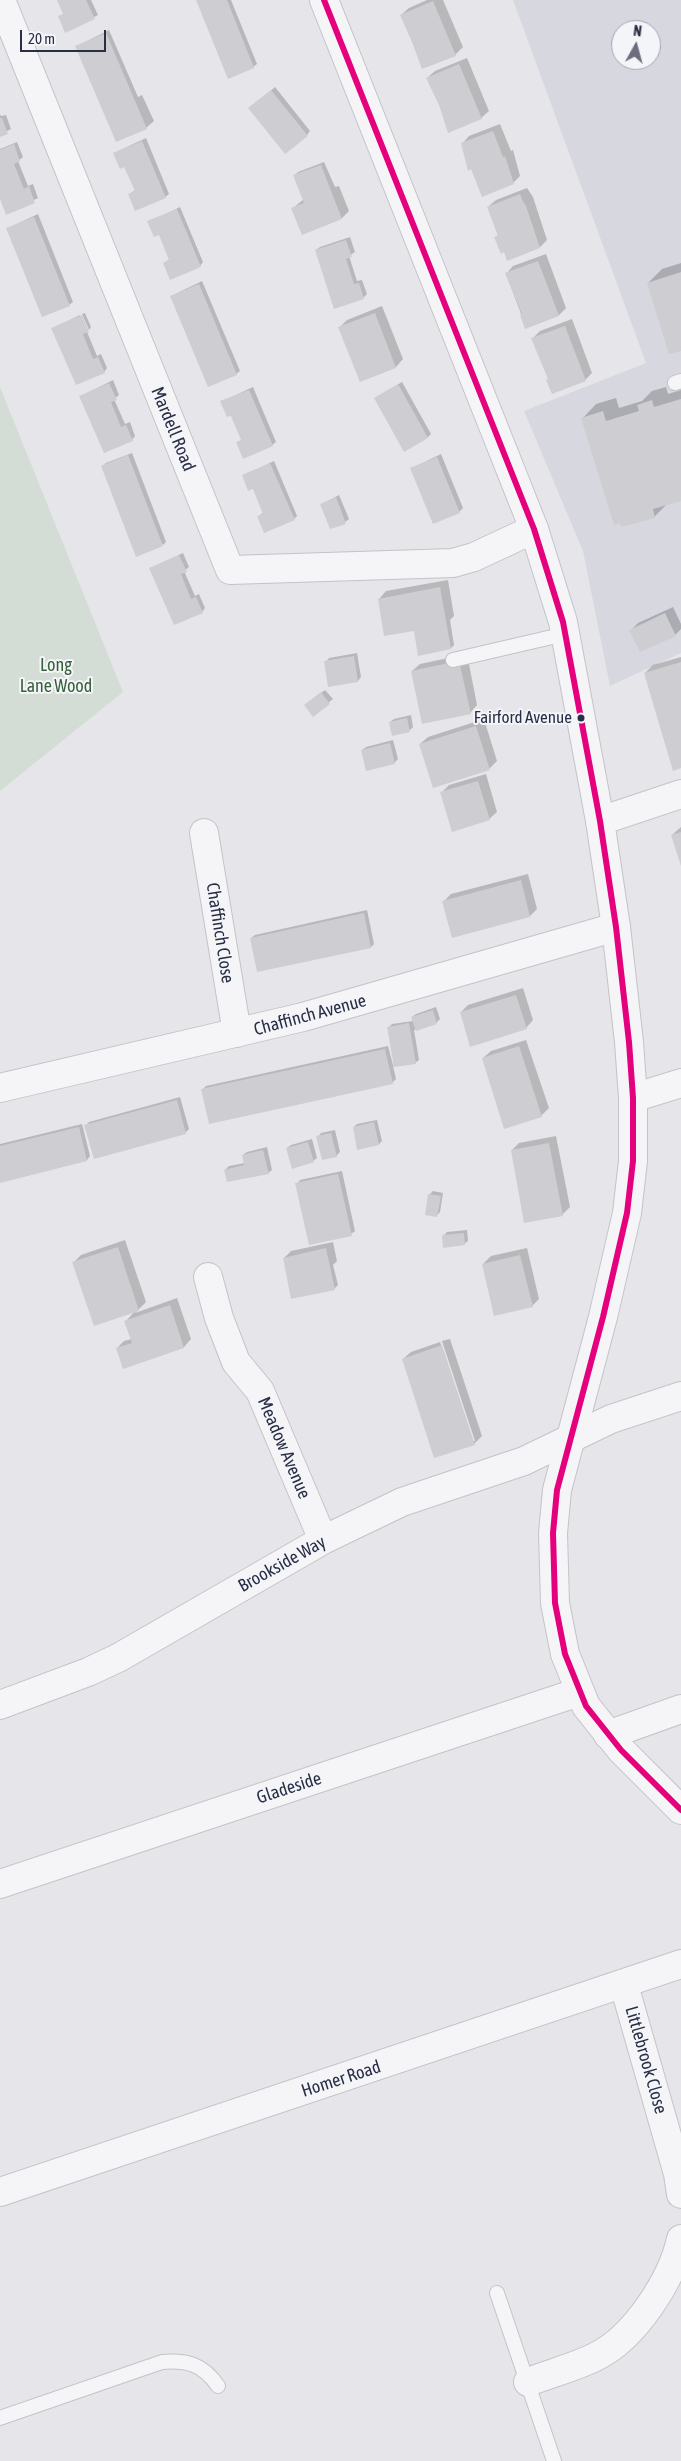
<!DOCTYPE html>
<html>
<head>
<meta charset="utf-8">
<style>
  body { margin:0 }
  #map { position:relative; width:681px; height:2461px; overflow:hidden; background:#e6e6ea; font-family:"Asap Condensed",sans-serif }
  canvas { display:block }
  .north { position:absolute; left:611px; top:20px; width:50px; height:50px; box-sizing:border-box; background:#f4f5f9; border:1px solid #a3a5b1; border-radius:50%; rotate:7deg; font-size:14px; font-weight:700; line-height:20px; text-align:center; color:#2a2e45 }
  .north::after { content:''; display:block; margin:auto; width:18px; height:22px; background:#6c6e7f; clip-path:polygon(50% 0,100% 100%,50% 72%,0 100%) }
  .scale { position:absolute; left:20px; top:30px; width:86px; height:22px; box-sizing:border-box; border:2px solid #2a2e45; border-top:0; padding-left:6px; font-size:15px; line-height:18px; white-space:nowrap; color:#2a2e45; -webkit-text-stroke:4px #f4f5f9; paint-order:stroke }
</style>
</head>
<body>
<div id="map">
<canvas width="681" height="2461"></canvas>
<div class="north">N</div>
<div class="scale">20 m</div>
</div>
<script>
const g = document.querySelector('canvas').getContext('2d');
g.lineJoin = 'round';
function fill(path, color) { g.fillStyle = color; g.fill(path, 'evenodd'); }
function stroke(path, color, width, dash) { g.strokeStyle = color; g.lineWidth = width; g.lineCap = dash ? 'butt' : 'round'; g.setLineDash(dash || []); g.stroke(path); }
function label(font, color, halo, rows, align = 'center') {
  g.font = font + ' "Asap Condensed",sans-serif'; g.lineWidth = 4; g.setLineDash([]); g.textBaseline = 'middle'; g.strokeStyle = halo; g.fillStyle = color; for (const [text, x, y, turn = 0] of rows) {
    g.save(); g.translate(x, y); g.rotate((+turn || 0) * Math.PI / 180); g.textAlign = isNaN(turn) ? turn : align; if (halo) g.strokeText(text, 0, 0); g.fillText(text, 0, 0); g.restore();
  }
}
const built = new Path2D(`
  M513,0H681V653L610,686L583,551L524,411L646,363ZM621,30H651V60H621Z`);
const green = new Path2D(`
  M0,387L123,692L0,791Z`);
const shadow = new Path2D(`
  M59,0H91L98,15L66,31L59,17L64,13Z
  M197,0H231L257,64L253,67Z
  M427,0H443L463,47L455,55L401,15L409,8Z
  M109,30L138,97L142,95L154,121L146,128L77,46Z
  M467,58L489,111L481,118L440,105L427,78L435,71Z
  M275,87L310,131L307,135L253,105Z
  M0,114L1,116L6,115L11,129L0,135Z
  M500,124L511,151L513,150L520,176L513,183L462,144L469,136Z
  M146,138L169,194L165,197L130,194L135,190L125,165L114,153Z
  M17,142L23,157L18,161L28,186L33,184L38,198L7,213L0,196V149Z
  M324,162L335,187L339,186L349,211L342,218L303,234L293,208L304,199L295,175L298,172Z
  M527,188L533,197L547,240L540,247L496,237L499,234L488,207L496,200Z
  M180,207L203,262L200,266L164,263L170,259L159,234L149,222Z
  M38,214L73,302L69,305L8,228Z
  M350,237L355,252L349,256L357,281L362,280L367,294L363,298L316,250L320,247Z
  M546,254L566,308L559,315L526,327L506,274L513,266Z
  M681,263V350L648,283L662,269Z
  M202,281L240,371L236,374L171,296Z
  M382,306L403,359L396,367L360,381L339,328L347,320Z
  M85,313L91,327L89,330L82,314Z
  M80,315L97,356L101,354L107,368L104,372L53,328Z
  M572,319L592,373L585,380L549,378L532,339L540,331Z
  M113,380L119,395L114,399L125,424L130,422L135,436L132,440L81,396Z
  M402,382L431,434L428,437L375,398Z
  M253,387L276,442L272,445L237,443L242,439L232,414L221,402Z
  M666,387L668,394L681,390V500L667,504L654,517L583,418L596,404L616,398L619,408L642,401L652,391Z
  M132,453L166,542L163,545L102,466L106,463Z
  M441,454L463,508L459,512L412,468Z
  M274,461L297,516L294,519L259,516L264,512L253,488L243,476Z
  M339,495L349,519L345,522L322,504Z
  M183,553L189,567L184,571L195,596L199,594L205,608L202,612L151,568Z
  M448,580L454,616L450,620L454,645L451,648L415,632L379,599L386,591Z
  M673,607L681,624V629L675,635L631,630L638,623Z
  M357,653L361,677L358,681L326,662L329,658Z
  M467,654L477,705L470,713L412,671L420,664Z
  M681,657V767L645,673L653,665Z
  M325,690L333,699L313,715L309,702Z
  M411,715L413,727L410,730L390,722L394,719Z
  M484,719L497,761L490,768L434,786L420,744L428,737Z
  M393,740L398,759L394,763L362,750L366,747Z
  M486,774L497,812L489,819L442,792L449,785Z
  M681,827V863L672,835Z
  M528,874L537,909L530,916L443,902L451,894Z
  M367,910L374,944L371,947L251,938L255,935Z
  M523,988L533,1020L526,1028L461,1012L468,1005Z
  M436,1007L440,1019L437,1022L414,1030L419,1060L415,1063L393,1066L396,1079L392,1083L202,1090L206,1086L388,1046L393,1065H395L389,1027L392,1024L413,1021L412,1017L416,1014Z
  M526,1040L549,1108L541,1116L483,1058L491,1051Z
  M180,1097L189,1129L185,1133L86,1125L89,1122Z
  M377,1120L382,1141L379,1144L354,1127L357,1124Z
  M82,1124L90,1156L87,1160L0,1182V1144Z
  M335,1130L340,1152L336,1156L318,1137L321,1133Z
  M556,1136L570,1207L562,1215L512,1150L519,1143Z
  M312,1139L317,1158L313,1161L287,1148L291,1145Z
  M267,1147L272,1170L268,1173L225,1170L229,1166L245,1163L243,1155L247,1152Z
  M342,1171L355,1231L351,1234L297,1184L300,1180Z
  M433,1191L443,1193L440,1212L437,1215L430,1194Z
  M467,1230L468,1241L464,1244L444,1235L447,1232Z
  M125,1240L146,1302L135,1313L177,1298L191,1339L184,1347L123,1368L117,1348L124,1341L132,1339L126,1321L136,1310L74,1262L81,1255Z
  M333,1242L337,1261L333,1265L338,1285L334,1289L284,1258L291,1251Z
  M527,1248L539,1299L532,1306L483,1264L491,1256Z
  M450,1339L482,1436L474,1444L403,1359L411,1352L440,1342L472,1441H475L442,1341Z`);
const building = new Path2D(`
  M57,0H86L95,19L65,33L58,16L63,14Z
  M196,0H227L254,68L228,79Z
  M433,1L456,56L422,69L412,42L400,15Z
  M106,33L147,129L116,142L75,46Z
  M459,64L482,119L448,133L439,105L426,78Z
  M271,90L308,136L285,154L248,108Z
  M0,118H2L8,134L0,137Z
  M493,131L503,157L505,156L514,184L482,197L471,169L468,171L461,143Z
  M142,141L166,198L135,211L128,194L135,191L124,167L120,169L113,153Z
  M14,144L20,161L14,164L24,189L29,186L35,203L6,215L0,199V150Z
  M321,165L342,219L302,235L291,208L304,203L293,175Z
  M520,194L524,204L525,203L540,248L507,261L504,252L501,254L494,237L498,236L487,207Z
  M177,209L201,267L170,280L163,263L169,260L159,235L154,237L147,221Z
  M34,217L70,306L42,317L6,228Z
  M346,240L352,257L346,259L354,284L359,283L364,299L334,309L315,250Z
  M538,261L559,316L525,329L520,315L522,314L505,273Z
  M681,272V351L669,354L647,283Z
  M199,284L237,375L208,387L170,296Z
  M375,313L396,368L360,382L338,327Z
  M82,315L89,332L83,334L93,359L98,357L105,373L76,385L51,328Z
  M565,326L586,381L552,394L546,380L548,379L531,338Z
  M109,383L117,400L111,402L121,427L126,425L133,441L104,453L79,396Z
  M398,384L428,438L404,452L374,398Z
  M249,390L273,446L243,459L236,442L241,440L231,416L227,417L220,401Z
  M681,399V501L653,509L655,518L621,527L620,523L614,525L581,418L603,411L606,421L639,411L637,405L652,400L654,407Z
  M128,455L163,546L136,557L101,466Z
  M437,457L460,513L433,524L410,468Z
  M270,463L295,520L264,533L257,516L263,514L253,489L248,491L242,475Z
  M336,497L346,524L330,529L320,504Z
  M179,555L187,572L181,574L191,599L196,597L203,613L174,625L149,568Z
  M440,587L451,649L418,656L414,631L384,636L378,599Z
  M665,613L676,636L640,652L629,630Z
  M354,656L358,682L328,687L324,661Z
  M459,661L471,714L422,724L411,671Z
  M681,662V768L673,771L644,673Z
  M321,692L330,704L313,717L304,705Z
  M407,718L410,732L392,736L389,722Z
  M476,726L490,770L433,788L419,744Z
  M390,743L395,764L366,771L361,750Z
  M478,781L490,820L452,832L440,792Z
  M681,832V866L671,835Z
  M521,880L530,917L452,938L442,901Z
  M364,913L371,948L257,972L250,938Z
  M516,995L527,1029L470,1047L460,1012Z
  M433,1010L437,1024L416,1031L411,1017Z
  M409,1023L416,1064L394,1067L387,1027Z
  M519,1046L542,1117L504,1129L482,1058Z
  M385,1049L393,1084L209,1124L201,1089Z
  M177,1100L186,1134L94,1159L84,1125Z
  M374,1122L379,1145L357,1150L353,1127Z
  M79,1127L87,1161L0,1183V1146Z
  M331,1133L337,1157L322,1160L316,1136Z
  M308,1142L314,1162L292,1169L286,1148Z
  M549,1143L563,1216L524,1223L511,1150Z
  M263,1150L269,1174L227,1182L224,1170L244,1165L242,1155Z
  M338,1174L352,1236L309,1245L295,1183Z
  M428,1194L441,1196L437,1217L425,1215Z
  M464,1233L465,1245L443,1248L442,1235Z
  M118,1247L139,1311L94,1326L72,1262Z
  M326,1248L335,1290L291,1299L283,1258Z
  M520,1255L533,1307L494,1316L482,1264Z
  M170,1305L184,1348L123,1369L116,1348L132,1343L124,1321Z
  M442,1345L475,1445L434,1458L402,1359Z`);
const service = new Path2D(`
  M675,383L681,381
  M453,660L565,634
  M497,2293L554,2461
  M0,2418L162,2362C187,2360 203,2364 218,2386`);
const minor = new Path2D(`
  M1,0L230,570L453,563L474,557L534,529
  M600,821L681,794
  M204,833L237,1033
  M0,1088L303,1017L616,927
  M633,1098L681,1083
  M208,1277L219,1318L236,1362L260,1391L323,1540
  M0,1705L88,1672L118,1658L323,1540L402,1502L524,1461L611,1419L681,1396
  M608,1735L681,1709
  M0,1884L579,1692
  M624,1985L678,2174L681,2194
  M0,2192L681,1964
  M528,2382C551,2373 576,2367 597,2356C635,2337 672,2280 681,2239`);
const tertiary = new Path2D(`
  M324,0L534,529L563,622L600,821L616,927L629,1042L633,1098V1161L627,1213L603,1317L557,1490L553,1533L555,1603L565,1654L586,1706L621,1750L681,1810`);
const bus1 = new Path2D(`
  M324,0L534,529L563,622L600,821L616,927L629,1042L633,1098V1161L627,1213L603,1317L557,1490L553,1533L555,1603L565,1654L586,1706L621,1750L681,1810`);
const markers = [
  [581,718,4.5,"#2a2e45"]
];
const busNames = [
  ["Fairford Avenue",572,718]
];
const streetNames = [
  ["Mardell Road",173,429,68],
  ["Chaffinch Close",220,933,81],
  ["Chaffinch Avenue",310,1015,-15],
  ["Meadow Avenue",284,1448,67],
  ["Brookside Way",282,1564,-29],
  ["Gladeside",289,1788,-18],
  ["Littlebrook Close",646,2060,74],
  ["Homer Road",341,2079,-18]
];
const parkNames = [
  ["Long",56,665],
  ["Lane Wood",56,686]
];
fill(built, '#d6d7df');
fill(green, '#d4ddd5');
fill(shadow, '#0003');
fill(building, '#cdcdd2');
stroke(service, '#c3c3c8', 16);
stroke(minor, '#c3c3c8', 30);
stroke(tertiary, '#c3c3c8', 30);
stroke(service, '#f5f5f7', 14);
stroke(minor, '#f5f5f7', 28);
stroke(tertiary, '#f5f5f7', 28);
stroke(bus1, '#e5007d', 6);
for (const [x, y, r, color] of markers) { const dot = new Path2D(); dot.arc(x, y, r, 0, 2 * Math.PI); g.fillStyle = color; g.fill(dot); stroke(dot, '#f4f5f9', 2); }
label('17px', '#2a2e45', '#f4f5f9', busNames, 'right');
label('18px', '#2a2e45', '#f4f5f9', streetNames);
label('18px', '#376138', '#f4f5f9', parkNames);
</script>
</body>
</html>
